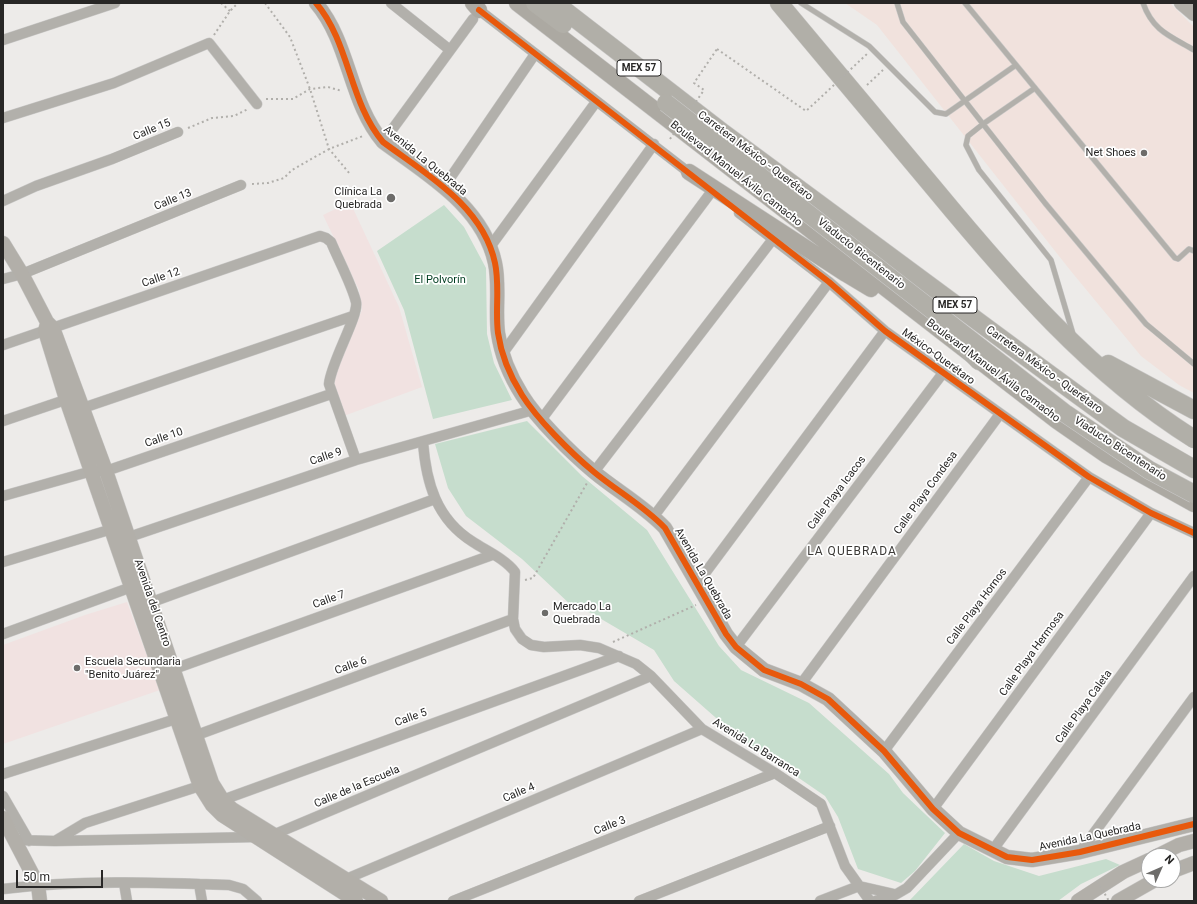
<!DOCTYPE html>
<html>
<head>
<meta charset="utf-8">
<style>
  body { margin:0 }
  #map { position:relative; width:1197px; height:904px; overflow:hidden; background:#edebe9; font-family:Roboto,sans-serif }
  canvas { display:block }
  .frame { position:absolute; inset:0; border:4px solid #282726; pointer-events:none }
  .north { position:absolute; left:1141px; top:848px; width:40px; height:40px; box-sizing:border-box; background:#fff; border:1px solid #a9a9a8; border-radius:50%; rotate:45deg; font-size:11px; font-weight:700; line-height:16px; text-align:center; color:#282726 }
  .north::after { content:''; display:block; margin:auto; width:14px; height:18px; background:#6d6c6a; clip-path:polygon(50% 0,100% 100%,50% 72%,0 100%) }
  .scale { position:absolute; left:16px; top:870px; width:87px; height:18px; box-sizing:border-box; border:2px solid #282726; border-top:0; padding-left:5px; font-size:12px; line-height:14px; white-space:nowrap; color:#282726; -webkit-text-stroke:3px #fff; paint-order:stroke }
</style>
</head>
<body>
<div id="map">
<canvas width="1197" height="904"></canvas>
<div class="frame"></div>
<div class="north">N</div>
<div class="scale">50 m</div>
</div>
<script>
const g = document.querySelector('canvas').getContext('2d');
g.lineJoin = 'round';
function fill(path, color) { g.fillStyle = color; g.fill(path, 'evenodd'); }
function stroke(path, color, width, dash) { g.strokeStyle = color; g.lineWidth = width; g.lineCap = dash ? 'butt' : 'round'; g.setLineDash(dash || []); g.stroke(path); }
function label(font, color, halo, rows, align = 'center') {
  g.font = font + ' Roboto,sans-serif'; g.lineWidth = 3.5; g.setLineDash([]); g.textBaseline = 'middle'; g.strokeStyle = halo; g.fillStyle = color; for (const [text, x, y, turn = 0] of rows) {
    g.save(); g.translate(x, y); g.rotate((+turn || 0) * Math.PI / 180); g.textAlign = isNaN(turn) ? turn : align; if (halo) g.strokeText(text, 0, 0); g.fillText(text, 0, 0); g.restore();
  }
}
const commercial = new Path2D(`
  M845,3H1170L1194,27V393L1179,385L1141,356L1070,270L877,25Z`);
const education = new Path2D(`
  M350,202L399,307L422,387L341,417L332,380L362,310L359,290L323,215Z
  M127,602L160,690L3,744V645L85,615Z`);
const green = new Path2D(`
  M444,205L464,227L486,268L487,334L494,363L512,400L433,419L404,310L377,251Z
  M527,421L582,476L647,530L719,646L741,670L809,703L889,774L903,793L945,833L915,871L901,883L858,869L838,817L825,796L732,732L674,681L654,650L591,613L572,606L522,559L466,516L448,488L435,444Z
  M964,844L994,861L1039,876L1106,859L1120,865L1081,884L1058,901H909Z`);
const path = new Path2D(`
  M221,3L230,11
  M265,3L290,37L310,89L329,149L350,174
  M214,35L230,11L238,3
  M717,49L806,111L818,100
  M867,85L883,70
  M266,99H293L310,89L328,87L342,91
  M188,128L212,118L234,116L248,109
  M252,184L268,183L284,178L292,170L329,149L363,136
  M525,580L533,578L587,483
  M613,642L696,605`);
const lane = new Path2D(`
  M801,3L869,46L935,112L946,114L1016,65
  M897,3L903,22L1045,203L1146,324L1194,364
  M965,3L1175,258L1178,259L1189,249L1194,251
  M1143,3C1153,31 1170,36 1194,50
  M1035,88L983,124L968,136L966,145L979,170L1051,260L1073,334`);
const street = new Path2D(`
  M391,3L450,50
  M479,10L692,175
  M3,40L115,3
  M3,118L114,83L209,43L257,104
  M383,142L473,19
  M444,187L535,54
  M3,201L36,186L112,159L178,132
  M739,213L829,282L885,331L1089,477L1151,513L1194,533
  M490,247L596,102
  M3,279L22,274L241,185
  M3,345L320,236L326,238L331,242C338,259 352,285 356,302C359,316 331,362 329,384L356,460
  M503,353L654,144
  M83,408L353,316
  M541,420L712,191
  M3,421L71,398
  M423,442C426,482 436,519 473,542C487,551 505,559 515,572L513,619L515,629L522,639L531,645L544,647L580,645L599,648L636,664L651,676L702,729L775,773L821,804L845,866L870,901
  M594,472L773,239
  M3,496L92,471H106L331,394
  M654,516L829,282
  M129,537L356,460L533,410
  M3,562L112,529
  M697,584L885,331
  M152,602L435,499
  M3,634L137,585
  M736,647L943,373
  M174,669L492,555
  M801,684L1000,414
  M197,735L513,619
  M884,751L1089,477
  M3,774L176,719
  M3,796L29,841
  M217,802L619,656
  M933,809L1151,513
  M15,840L55,841L85,823L206,784
  M55,841L257,837L275,834L651,676
  M992,851L1194,576
  M1080,852L1194,697
  M346,879L702,729
  M124,883L127,901
  M199,884L202,901
  M3,889C78,880 154,882 229,885L243,889L257,901
  M453,901L775,773
  M639,901L830,826
  M820,901L859,886L894,894
  M875,901L895,895L907,888L959,833`);
const secondary = new Path2D(`
  M316,3C350,43 349,102 383,142C426,174 483,206 495,263C500,286 495,310 498,333C501,354 510,376 522,395C537,419 571,453 594,472C617,491 644,506 665,528L726,634L736,647L764,670L801,684L828,699L884,751L933,809L959,833L1007,857L1032,860L1080,852L1194,824
  M1181,3L1194,14
  M3,243L22,274L47,322L53,328L106,471L212,783L222,799L232,809L381,901
  M47,324L45,331L66,399L200,786L212,805L222,815L356,901
  M3,818L38,885L40,901
  M1157,856L1179,845L1194,841
  M1173,871L1194,863
  M1078,901L1123,872L1149,860
  M1118,901L1155,880`);
const primary = new Path2D(`
  M473,3L479,10
  M517,3L1057,421L1106,455L1194,504
  M689,172L846,274L871,289`);
const highway = new Path2D(`
  M535,3L563,24
  M555,3L722,132L1041,368L1123,428L1194,469
  M779,3C830,64 882,126 933,187C1010,280 1090,374 1194,439
  M948,329L979,361
  M1108,364L1194,410`);
const pathBridge = new Path2D(`
  M818,100L868,53
  M693,106L704,90L694,83L717,49
  M670,139L677,129
  M1097,881L1109,901`);
const highwayBridge = new Path2D(`
  M666,103L1066,414L1149,470L1194,494`);
const cycleway = new Path2D(`
  M316,3C350,43 349,102 383,142C426,174 483,206 495,263C500,286 495,310 498,333C501,354 510,376 522,395C537,419 571,453 594,472C617,491 644,506 665,528L726,634L736,647L764,670L801,684L828,699L884,751L933,809L959,833L1007,857L1032,860L1080,852L1194,824
  M479,10L829,282L885,331L1089,477L1151,513L1194,533`);
const markers = [
  [1144,153,4,"#6d6c6a"],
  [391,198,5,"#6d6c6a"],
  [545,613,4,"#6d6c6a"],
  [77,668,4,"#6d6c6a"]
];
const shields = [
  [639,68,44],
  [955,305,44]
];
const shieldNames = [
  ["MEX 57",639,68],
  ["MEX 57",955,305]
];
const streetNames = [
  ["Calle 15",152,130,-22],
  ["Carretera México - Querétaro",755,156,37],
  ["Avenida La Quebrada",425,161,39],
  ["Boulevard Manuel Ávila Camacho",736,174,38],
  ["Calle 13",173,200,-22],
  ["Viaducto Bicentenario",861,254,38],
  ["Calle 12",161,278,-19],
  ["México-Querétaro",938,357,36],
  ["Carretera México - Querétaro",1044,370,36],
  ["Boulevard Manuel Ávila Camacho",993,371,37],
  ["Calle 10",164,438,-19],
  ["Viaducto Bicentenario",1120,449,33],
  ["Calle 9",326,457,-19],
  ["Calle Playa Icacos",837,493,-53],
  ["Calle Playa Condesa",926,493,-54],
  ["Avenida La Quebrada",703,574,60],
  ["Calle 7",329,600,-20],
  ["Avenida del Centro",152,603,71],
  ["Calle Playa Hornos",977,607,-53],
  ["Calle Playa Hermosa",1032,654,-54],
  ["Calle 6",351,666,-20],
  ["Calle Playa Caleta",1084,707,-54],
  ["Calle 5",411,718,-20],
  ["Avenida La Barranca",756,748,32],
  ["Calle de la Escuela",357,787,-23],
  ["Calle 4",519,793,-23],
  ["Calle 3",610,826,-22],
  ["Avenida La Quebrada",1090,837,-12]
];
const poiNames = [
  ["Net Shoes",1136,153],
  ["Clínica La",382,192],
  ["Quebrada",382,205],
  ["Mercado La",553,607,"left"],
  ["Quebrada",553,620,"left"],
  ["Escuela Secundaria",85,662,"left"],
  ["\"Benito Juárez\"",85,675,"left"]
];
const parkNames = [
  ["El Polvorín",440,280]
];
const neighbourhoodNames = [
  ["LA QUEBRADA",852,552]
];
fill(commercial, '#f1e2dd');
fill(education, '#f1e2e1');
fill(green, '#c6ddcd');
stroke(lane, '#c9c8c7', 6);
stroke(street, '#c9c8c7', 11);
stroke(secondary, '#c9c8c7', 15);
stroke(primary, '#c9c8c7', 17);
stroke(highway, '#c9c8c7', 19);
stroke(path, '#b1afab', 2, [2, 3]);
stroke(lane, '#b2b0ab', 5);
stroke(street, '#b2b0ab', 10);
stroke(secondary, '#b2afa9', 14);
stroke(primary, '#aca9a2', 16);
stroke(highway, '#b1afa8', 18);
stroke(highwayBridge, '#c9c8c7', 19, []);
stroke(pathBridge, '#b1afab', 2, [2, 3]);
stroke(highwayBridge, '#b1afa8', 18);
stroke(cycleway, '#e8590c', 6);
for (const [x, y, r, color] of markers) { const dot = new Path2D(); dot.arc(x, y, r, 0, 2 * Math.PI); g.fillStyle = color; g.fill(dot); stroke(dot, '#fff', 1.5); }
for (const [x, y, w] of shields) { const box = new Path2D(); box.roundRect(x - w / 2, y - 8, w, 16, 3); g.fillStyle = '#fff'; g.fill(box); stroke(box, '#282726', 1); }
label('bold 10px', '#282726', null, shieldNames);
label('11px', '#282726', '#fff', streetNames);
label('11px', '#282726', '#fff', poiNames, 'right');
label('11px', '#003e21', '#fff', parkNames);
g.letterSpacing = '1px';
label('12px', '#3c3a37', '#fff', neighbourhoodNames);
g.letterSpacing = '0px';
</script>
</body>
</html>
